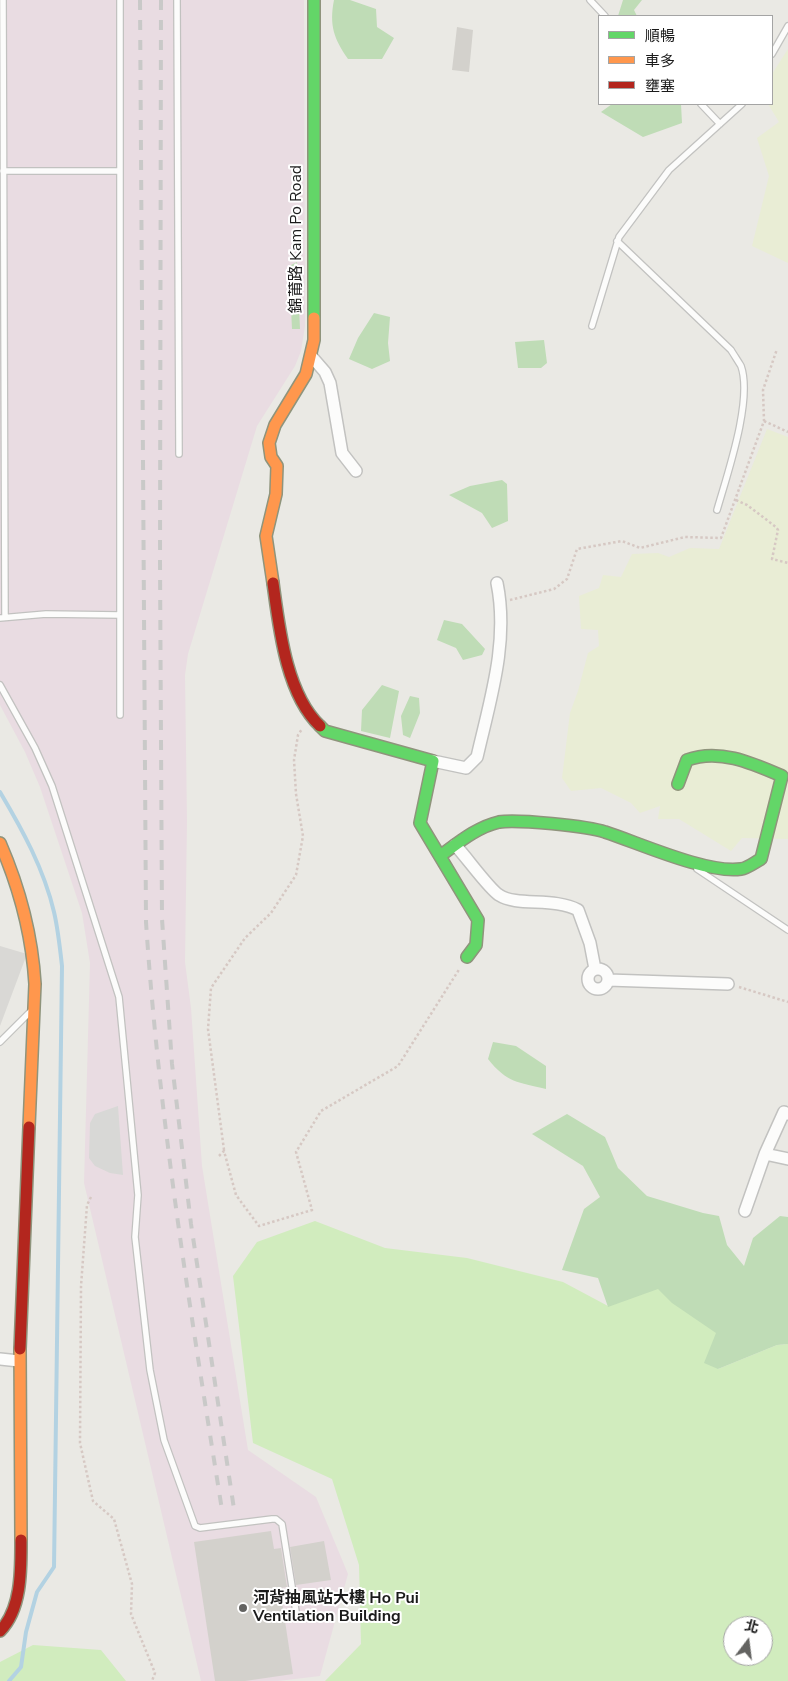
<!DOCTYPE html>
<html>
<head>
<meta charset="utf-8">
<style>
  body { margin:0 }
  #map { position:relative; width:788px; height:1681px; overflow:hidden; background:#eae9e4; font-family:"Nunito Sans","Noto Sans TC",sans-serif }
  canvas { display:block }
  .legend { position:absolute; left:598px; top:15px; width:175px; height:90px; box-sizing:border-box; background:#fff; border:1px solid #a4a4a4; margin:0; padding:6px 9px; list-style:none; font-size:15px; color:#1b1b1b }
  .legend li { display:flex; align-items:center; gap:10px; height:25px }
  .legend b { width:25px; border:1px solid #a4a4a4 }
  .north { position:absolute; left:723px; top:1616px; width:50px; height:50px; box-sizing:border-box; background:#fff; border:1px solid #a4a4a4; border-radius:50%; rotate:15deg; font-size:14px; font-weight:700; line-height:20px; text-align:center; color:#1b1b1b }
  .north::after { content:''; display:block; margin:auto; width:18px; height:22px; background:#636361; clip-path:polygon(50% 0,100% 100%,50% 72%,0 100%) }
</style>
</head>
<body>
<div id="map">
<canvas width="788" height="1681"></canvas>
<ul class="legend">
<li><b style="height:6px;background:#63d668"></b>順暢</li>
<li><b style="height:6px;background:#ff974d"></b>車多</li>
<li><b style="height:6px;background:#b3261e"></b>壅塞</li>
</ul>
<div class="north">北</div>
</div>
<script>
const g = document.querySelector('canvas').getContext('2d');
g.lineJoin = 'round';
function fill(path, color) { g.fillStyle = color; g.fill(path, 'evenodd'); }
function stroke(path, color, width, dash) { g.strokeStyle = color; g.lineWidth = width; g.lineCap = dash ? 'butt' : 'round'; g.setLineDash(dash || []); g.stroke(path); }
function label(font, color, halo, rows, align = 'center') {
  g.font = font + ' "Nunito Sans","Noto Sans TC",sans-serif'; g.lineWidth = 4; g.setLineDash([]); g.textBaseline = 'middle'; g.strokeStyle = halo; g.fillStyle = color; for (const [text, x, y, turn = 0] of rows) {
    g.save(); g.translate(x, y); g.rotate((+turn || 0) * Math.PI / 180); g.textAlign = isNaN(turn) ? turn : align; if (halo) g.strokeText(text, 0, 0); g.fillText(text, 0, 0); g.restore();
  }
}
const residential = new Path2D(`
  M0,946L27,954L0,1026Z`);
const industrial = new Path2D(`
  M0,0H304L305,326L301,351L295,366L257,426L188,654L185,675L187,821L185,962L191,1008L202,1166L248,1450L316,1497L348,1574L320,1676L278,1681H201L84,1183L90,963L82,913L40,787L25,752L0,705Z`);
const farmland = new Path2D(`
  M788,49V263L752,246L769,176L757,138L779,122L768,104H772V74Z
  M767,429L788,437V839L742,838L731,851L679,819H658L660,806L640,813L631,803L601,788L571,791L562,778L570,713L578,691L588,653L599,646L598,630L581,629L579,596L599,588L603,575L621,577L632,554L658,553L669,557L690,548L719,549Z`);
const grass = new Path2D(`
  M315,1221L385,1248L467,1258L563,1282L608,1306L658,1288L717,1333L718,1369L777,1345L788,1344V1681H325L361,1644L359,1565L332,1479L253,1443L233,1276L257,1242ZM733,1626H763V1656H733Z
  M33,1645L101,1650L126,1681H0V1662Z`);
const forest = new Path2D(`
  M334,0H350L376,9L377,27L394,38L382,59H348C334,39 329,25 334,0Z
  M623,0H642L634,10L637,16H618Z
  M612,104H681L682,123L643,137L601,112Z
  M297,262L300,329H292L289,266Z
  M374,313L390,317L388,343L390,361L372,369L349,359L358,338Z
  M544,340L547,363L541,368H518L515,342Z
  M502,480L507,484L508,521L492,528L482,513L449,495L470,486Z
  M444,620L462,624L485,649L482,655L463,660L456,648L437,640Z
  M382,685L399,691L390,738L361,731L362,710Z
  M410,696L419,698L420,713L410,738L403,735L401,716Z
  M493,1042L516,1046L546,1066V1089C518,1082 507,1083 488,1059Z
  M567,1114L605,1137L618,1168L647,1196L703,1213L719,1216L727,1245L744,1266L753,1238L780,1216L788,1217V1344L777,1345L718,1369L704,1363L716,1333L672,1303L658,1289L608,1307L598,1278L562,1270L584,1209L600,1197L583,1166L532,1134Z`);
const parking = new Path2D(`
  M118,1106L123,1175L110,1173L95,1166L89,1158L90,1123L95,1114Z`);
const stream = new Path2D(`
  M0,792C22,829 44,869 54,912C58,929 60,948 62,966L54,1567L37,1592L26,1632L21,1667L9,1681`);
const building = new Path2D(`
  M457,27L473,30L469,72L452,70Z
  M271,1531L274,1549L281,1548L287,1587L280,1588L293,1674L245,1681H215L194,1542Z
  M324,1541L331,1580L296,1585L290,1547Z`);
const path = new Path2D(`
  M764,421L788,432
  M736,500L747,505L776,527L778,530L772,559L788,563
  M510,600L554,589L567,579L577,549L622,541L640,548L685,537L721,538L764,421L763,390L777,349
  M739,987L788,1002
  M224,1150L208,1029L211,988L245,938L271,913L296,875L303,836L296,794L294,760L298,735L302,729
  M219,1156L224,1151L236,1195L259,1226L312,1210L296,1152L321,1111L398,1066L460,968
  M91,1197L87,1205L81,1286L80,1443L93,1501L114,1519L132,1584L131,1614L155,1673L152,1681`);
const lane = new Path2D(`
  M3,0L5,617
  M120,0V715
  M177,0L179,454
  M590,0L605,16
  M772,54L788,26
  M701,104L720,124
  M3,171H120
  M617,241L731,350C734,355 738,361 741,366C753,400 727,475 717,510
  M592,326L619,237L669,170L742,104
  M0,618L46,614L120,615
  M0,685L35,748L52,786L119,997L138,1195L135,1237L150,1370L164,1440L195,1526L200,1528L272,1519H276L282,1524L297,1618
  M697,869L788,930
  M0,1042L30,1012`);
const street = new Path2D(`
  M312,357L325,372L330,383L342,453L356,471
  M433,761L466,768L477,757C490,700 509,642 497,583
  M455,845C465,855 489,889 499,895C517,907 554,897 578,910L590,943L595,969
  M588 979a10 10 0 1 1 20 0a10 10 0 1 1-20 0Z
  M608,980L728,984
  M765,1154L788,1159
  M745,1211L765,1154L784,1112L788,1114
  M0,1359L19,1361`);
const fast = new Path2D(`
  M314,0V318
  M320,726L325,731L433,761L420,823L478,920L476,945L467,957
  M440,856C458,843 477,827 499,822C516,819 588,826 605,832C639,843 707,874 741,869C748,868 755,862 761,859L782,776C752,763 719,748 687,760L678,784`);
const slow = new Path2D(`
  M273,583L266,536L276,494L277,466L271,457L269,443L275,425L306,374L314,340V318
  M0,843C20,889 32,934 35,984L29,1127
  M20,1349L21,1540`);
const jam = new Path2D(`
  M273,583C279,627 286,694 320,726
  M20,1349L29,1127
  M0,1631C22,1609 21,1569 21,1540`);
const rail = new Path2D(`
  M140,0L146,922C159,1120 191,1315 222,1510
  M161,0L160,561L162,919L172,1064L191,1224L234,1509`);
const markers = [
  [243,1608,5,"#636361"]
];
const streetNames = [
  ["錦莆路 Kam Po Road",297,239,-90]
];
const poiNames = [
  ["河背抽風站大樓 Ho Pui",253,1599],
  ["Ventilation Building",253,1617]
];
fill(residential, '#d9d8d5');
fill(industrial, '#e9dce2');
fill(farmland, '#e9edd5');
fill(grass, '#d1ecbe');
fill(forest, '#bfdcb6');
fill(parking, '#d8d8d6');
stroke(stream, '#b3d2e2', 4);
fill(building, '#d3d1cc');
stroke(lane, '#c2c2c0', 8);
stroke(street, '#c2c2c0', 14);
stroke(fast, '#8f947c', 14);
stroke(slow, '#8f947c', 14);
stroke(jam, '#8f947c', 14);
stroke(path, '#d6c8c3', 2.5, [2.5, 2.5]);
stroke(lane, '#fcfcfb', 5.5);
stroke(street, '#fcfcfb', 11);
stroke(fast, '#63d668', 11);
stroke(slow, '#ff974d', 11);
stroke(jam, '#b3261e', 11);
stroke(rail, '#c9c9c8', 4, [10, 10]);
for (const [x, y, r, color] of markers) { const dot = new Path2D(); dot.arc(x, y, r, 0, 2 * Math.PI); g.fillStyle = color; g.fill(dot); stroke(dot, '#fff', 2); }
label('16px', '#1b1b1b', '#fff', streetNames);
label('bold 16px', '#1b1b1b', '#fff', poiNames, 'left');
</script>
</body>
</html>
